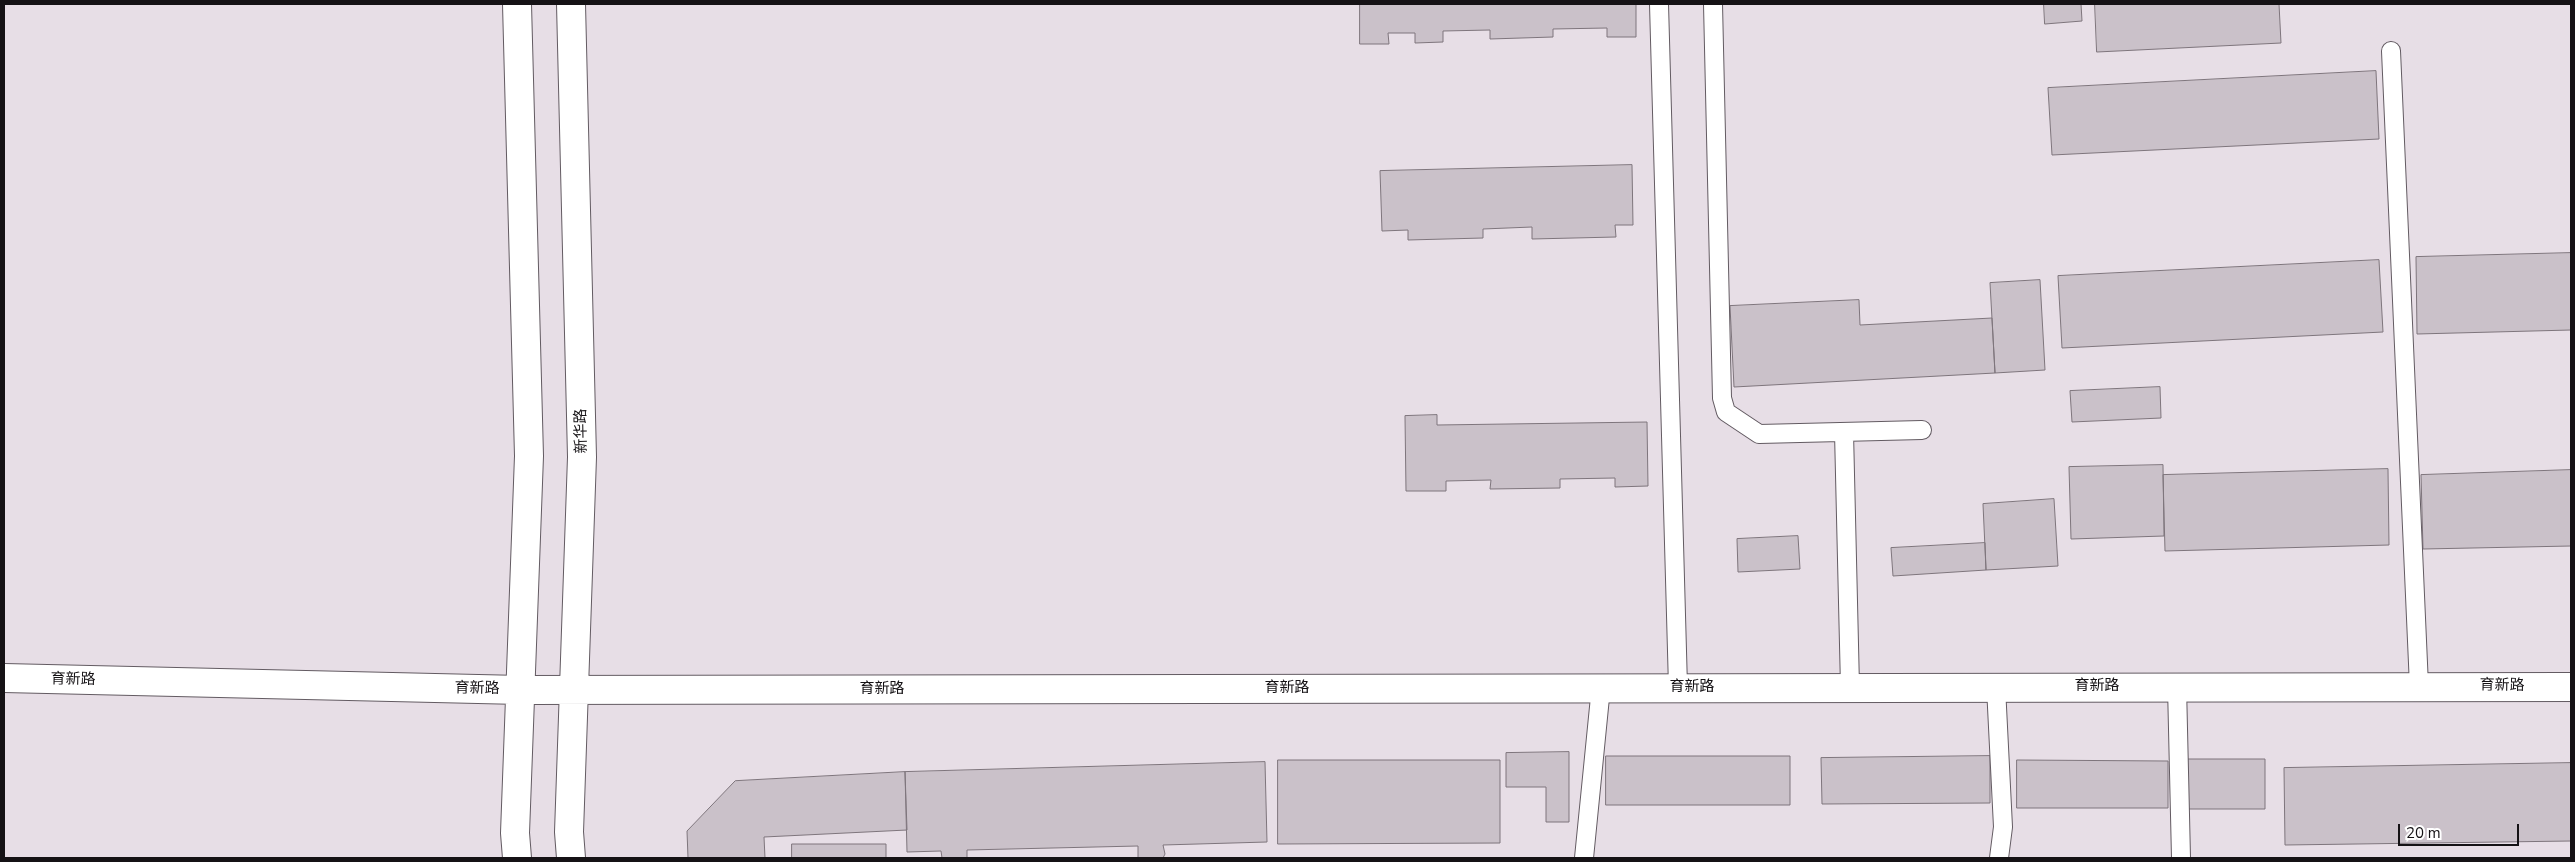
<!DOCTYPE html>
<html>
<head>
<meta charset="utf-8">
<style>
  body { margin:0 }
  #map { position:relative; width:2575px; height:862px; overflow:hidden; background:#e7dee6; font-family:"Nunito Sans",sans-serif }
  canvas { display:block }
  .frame { position:absolute; inset:0; border:5px solid #151215; pointer-events:none }
  .scale { position:absolute; left:2398px; top:824px; width:121px; height:22px; box-sizing:border-box; border:2px solid #151215; border-top:0; padding-left:6px; font-size:15px; line-height:18px; white-space:nowrap; color:#151215; -webkit-text-stroke:4px #fff; paint-order:stroke }
</style>
</head>
<body>
<div id="map">
<canvas width="2575" height="862"></canvas>
<div class="frame"></div>
<div class="scale">20 m</div>
</div>
<script>
const g = document.querySelector('canvas').getContext('2d');
g.lineJoin = 'round';
function fill(path, color) { g.fillStyle = color; g.fill(path, 'evenodd'); }
function stroke(path, color, width, dash) { g.strokeStyle = color; g.lineWidth = width; g.lineCap = dash ? 'butt' : 'round'; g.setLineDash(dash || []); g.stroke(path); }
function label(font, color, halo, rows, align = 'center') {
  g.font = font + ' "Nunito Sans","Noto Sans SC",sans-serif'; g.lineWidth = 4; g.setLineDash([]); g.textBaseline = 'middle'; g.strokeStyle = halo; g.fillStyle = color; for (const [text, x, y, turn = 0] of rows) {
    g.save(); g.translate(x, y); g.rotate((+turn || 0) * Math.PI / 180); g.textAlign = isNaN(turn) ? turn : align; if (halo) g.strokeText(text, 0, 0); g.fillText(text, 0, 0); g.restore();
  }
}
const building = new Path2D(`
  M1360,4H1636V37H1607V28L1553,29V37L1490,39V30L1443,31V42L1415,43V33H1388L1389,44H1360Z
  M2044,4H2081L2082,21L2045,24Z
  M2095,4H2279L2281,43L2097,52Z
  M2376,71L2379,139L2052,155L2048,88Z
  M1632,165L1633,225H1615L1616,237L1532,239V227L1483,229V238L1408,240V230L1382,231L1380,171Z
  M2571,253V330L2417,334L2416,257Z
  M2379,260L2383,332L2062,348L2058,276Z
  M2040,280L2045,370L1995,373L1990,283Z
  M1859,300L1860,325L1992,318L1995,373L1734,387L1730,306Z
  M2160,387L2161,418L2072,422L2070,391Z
  M1437,415V425L1647,422L1648,486L1615,487V478L1560,479V488L1490,489L1491,480L1446,481V491H1406L1405,416Z
  M2163,465L2164,536L2071,539L2069,467Z
  M2388,469L2389,545L2165,551L2163,475Z
  M2571,470V546L2423,549L2421,475Z
  M2054,499L2058,566L1986,570L1983,504Z
  M1798,536L1800,569L1738,572L1737,539Z
  M1985,543L1986,570L1893,576L1891,548Z
  M1569,752V822H1546V787H1506V753Z
  M1606,756H1790V805H1606Z
  M1990,756V803L1822,804L1821,758Z
  M2188,759H2265V809H2188Z
  M1278,760H1500V843L1278,844Z
  M2017,760L2168,761V808H2017Z
  M1265,762L1267,842L1163,845L1165,854L1163,858H1138V846L967,850V858H942L941,851L907,852L905,772Z
  M2571,763V841L2285,845L2284,768Z
  M905,772L907,830L764,837L765,858H688L687,831L735,781Z
  M792,844H886V858H792Z`);
const lane = new Path2D(`
  M1659,4L1678,687
  M1713,4L1722,398L1726,412L1759,434L1922,430
  M2391,51L2419,686
  M1844,432L1850,687
  M2177,686L2181,858
  M1996,687L2003,827L1999,858
  M1584,858L1601,687`);
const secondary = new Path2D(`
  M4,678L521,690L2571,687
  M517,858L515,833L529,456L517,4
  M571,858L569,832L582,457L571,4`);
const streetNames = [
  ["新华路",582,431,-91],
  ["育新路",73,680,1],
  ["育新路",2097,686],
  ["育新路",2502,686,1],
  ["育新路",1692,687],
  ["育新路",1287,688],
  ["育新路",477,689,1],
  ["育新路",882,689]
];
fill(building, '#cac1c9');
stroke(building, '#7e757c', 1);
stroke(lane, '#635b62', 20);
stroke(secondary, '#635b62', 30);
stroke(lane, '#fff', 18);
stroke(secondary, '#fff', 28);
label('15px', '#151215', '#fff', streetNames);
</script>
</body>
</html>
